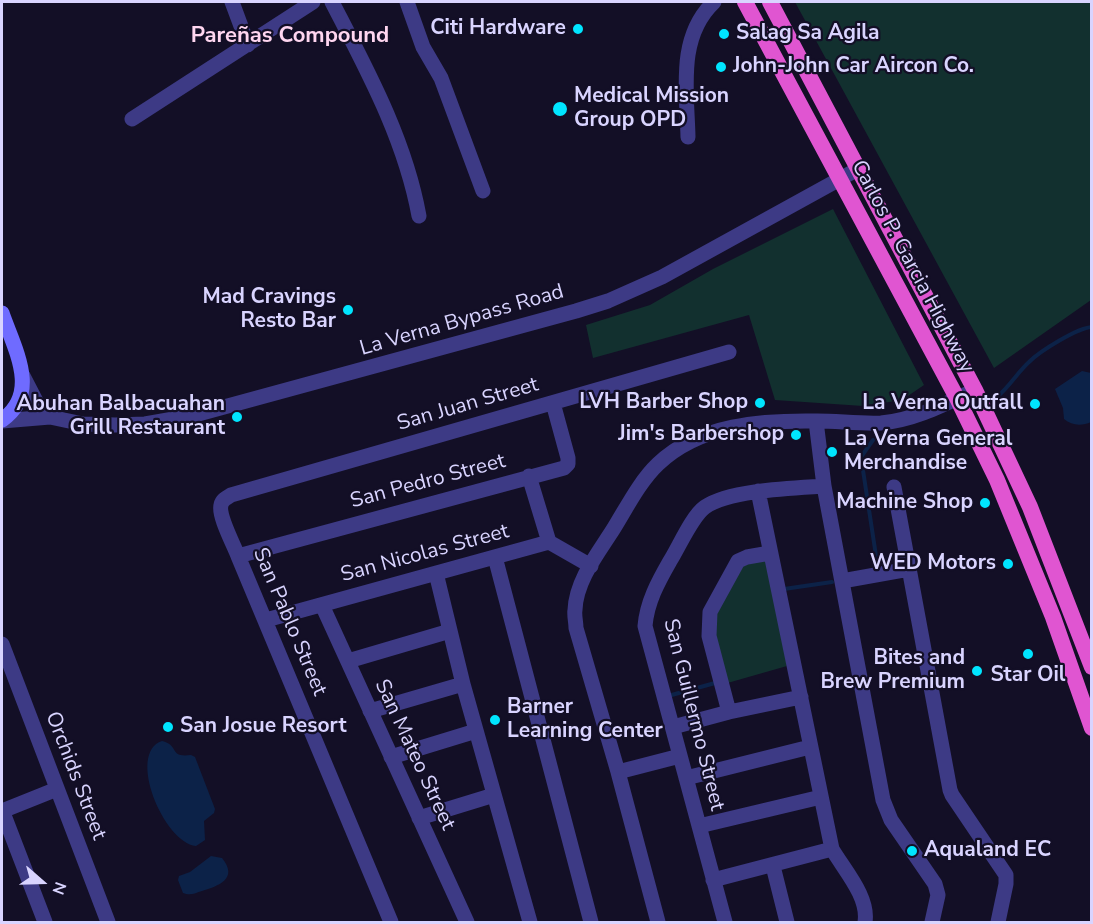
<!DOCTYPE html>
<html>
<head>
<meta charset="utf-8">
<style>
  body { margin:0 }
  #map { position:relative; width:1093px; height:924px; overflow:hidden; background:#130f26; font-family:"Nunito Sans",sans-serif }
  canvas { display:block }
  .frame { position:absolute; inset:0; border:3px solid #d9d4ff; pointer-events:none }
  .north { position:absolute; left:12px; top:852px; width:60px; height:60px; -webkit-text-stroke:4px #130f26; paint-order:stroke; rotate:110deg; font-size:16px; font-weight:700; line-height:24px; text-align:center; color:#d9d4ff }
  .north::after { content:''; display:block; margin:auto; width:21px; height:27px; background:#d9d4ff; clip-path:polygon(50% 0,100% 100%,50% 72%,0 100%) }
</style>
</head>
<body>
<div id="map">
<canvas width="1093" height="924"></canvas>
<div class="frame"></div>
<div class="north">N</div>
</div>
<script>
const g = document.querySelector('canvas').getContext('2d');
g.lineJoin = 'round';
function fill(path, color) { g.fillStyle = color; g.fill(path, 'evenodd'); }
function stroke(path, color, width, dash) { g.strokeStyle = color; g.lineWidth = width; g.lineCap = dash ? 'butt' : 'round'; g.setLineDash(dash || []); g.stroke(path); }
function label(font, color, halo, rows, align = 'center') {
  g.font = font + ' "Nunito Sans",sans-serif'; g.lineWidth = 4.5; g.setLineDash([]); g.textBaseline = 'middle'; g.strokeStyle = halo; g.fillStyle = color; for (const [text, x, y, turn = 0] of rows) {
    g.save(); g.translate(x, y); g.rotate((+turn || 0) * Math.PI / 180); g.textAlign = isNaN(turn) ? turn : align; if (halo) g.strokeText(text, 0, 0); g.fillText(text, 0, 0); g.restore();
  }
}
const green = new Path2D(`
  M795,2H1091V300L994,368Z
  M833,209L924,385L902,400L863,406L775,400L749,315L593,358L586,325L650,305L713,269Z
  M767,558L787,666L724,684L714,641L715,616L739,567Z`);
const water = new Path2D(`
  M1082,371L1091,373V422C1082,426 1072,426 1064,419L1063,408L1055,389Z
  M162,741C180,745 168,758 191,755L195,757L215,809L214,813L204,821L205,840L196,846C164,843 126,753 162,741Z
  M211,856L222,858C239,879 218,886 202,891C195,893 191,896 183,893L178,880L179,876L190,872Z`);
const stream = new Path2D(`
  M997,397C1010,386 1017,373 1029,362C1040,351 1077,328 1092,327
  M873,440L861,457L878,569
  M784,589L832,582
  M668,696L715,683`);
const minor = new Path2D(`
  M232,2L248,45
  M332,2C367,70 405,139 419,216
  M407,2L423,47L441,78L483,191
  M132,119L313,2
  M688,137C687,91 677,37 714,2
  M816,421L824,486L883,800L891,820L935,884L938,895L932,922
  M529,476L549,542
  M894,487L950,790L952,795L1006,875V884L998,922
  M758,491L832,849C845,871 869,897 865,922
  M238,556L564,468L568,464V458L553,403
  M495,557L591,922
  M436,573L463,684L530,922
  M842,581L909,569
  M322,605L467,922
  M266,620L549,542L591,566
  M2,644L108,922
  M348,661L450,631
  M370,711L463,684
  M729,712L709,636L710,612L738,561L747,557L770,553
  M673,727L729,712L801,697
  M391,757L476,731
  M618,772L680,756
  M686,778L810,747
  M2,810L45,922
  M2,811L57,789
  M419,818L494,795
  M699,826L821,797
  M773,866L787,922
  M713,880L832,849
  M391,922L238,556C234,545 218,516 221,505C222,500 226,498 231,495L729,352
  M658,922L618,772L576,628C576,622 574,615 575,610C576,580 599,552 614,528C627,507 640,481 658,464C700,424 762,420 817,421C838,421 860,424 881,423C915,420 945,404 975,390
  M725,922L645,626C647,602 658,582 670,561C679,547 692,516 705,507C729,490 794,488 824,486`);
const tertiary = new Path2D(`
  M23,376L37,403L50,417
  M2,421L50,417L83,424L115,425L145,424L191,416L576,311L608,301L662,277L858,169`);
const secondary = new Path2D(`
  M2,313C14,348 41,393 2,420`);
const trunk = new Path2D(`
  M745,2L957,398L997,480L1053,617L1092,728
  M770,2L975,390L1030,507L1092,667`);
const markers = [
  [578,29,6,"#00e5ff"],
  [724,34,6,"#00e5ff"],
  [721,67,6,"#00e5ff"],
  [560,109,8,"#00e5ff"],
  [348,310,6,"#00e5ff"],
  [760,403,6,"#00e5ff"],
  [1035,404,6,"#00e5ff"],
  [237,417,6,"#00e5ff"],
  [796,435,6,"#00e5ff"],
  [832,452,6,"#00e5ff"],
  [985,503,6,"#00e5ff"],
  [1008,564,6,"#00e5ff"],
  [1028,654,6,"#00e5ff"],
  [977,671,6,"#00e5ff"],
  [495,720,6,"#00e5ff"],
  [168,727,6,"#00e5ff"],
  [912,851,6,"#00e5ff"]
];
const poiNames = [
  ["Citi Hardware",566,29],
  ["Salag Sa Agila",736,34,"left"],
  ["John-John Car Aircon Co.",733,67,"left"],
  ["Medical Mission",574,97,"left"],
  ["Group OPD",574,121,"left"],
  ["Mad Cravings",336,298],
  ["Resto Bar",336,322],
  ["LVH Barber Shop",748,403],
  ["La Verna Outfall",1023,404],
  ["Abuhan Balbacuahan",225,405],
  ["Grill Restaurant",225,429],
  ["Jim's Barbershop",784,435],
  ["La Verna General",844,440,"left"],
  ["Merchandise",844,464,"left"],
  ["Machine Shop",973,503],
  ["WED Motors",996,564],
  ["Bites and",965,659],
  ["Brew Premium",965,683],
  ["Star Oil",1028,676,"center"],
  ["Barner",507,708,"left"],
  ["Learning Center",507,732,"left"],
  ["San Josue Resort",180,727,"left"],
  ["Aqualand EC",924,851,"left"]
];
const streetNames = [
  ["Carlos P. Garcia Highway",912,267,62],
  ["La Verna Bypass Road",462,321,-16],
  ["San Juan Street",468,405,-16],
  ["San Pedro Street",428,482,-15],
  ["San Nicolas Street",425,554,-15],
  ["San Pablo Street",289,622,67],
  ["San Guillermo Street",693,715,76],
  ["San Mateo Street",414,755,65],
  ["Orchids Street",75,776,69]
];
const neighbourhoodNames = [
  ["Pareñas Compound",290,37]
];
fill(green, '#12302f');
fill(water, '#0c2248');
stroke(stream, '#0c2248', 4);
stroke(minor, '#3d3a85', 15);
stroke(tertiary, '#3d3a85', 15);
stroke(secondary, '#6f6bff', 15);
stroke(trunk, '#e055d1', 16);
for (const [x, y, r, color] of markers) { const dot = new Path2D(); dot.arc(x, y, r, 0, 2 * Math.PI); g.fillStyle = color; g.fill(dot); stroke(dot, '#130f26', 2); }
label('bold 21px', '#d9d4ff', '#130f26', poiNames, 'right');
label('21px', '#d9d4ff', '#130f26', streetNames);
label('bold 22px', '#ffd6f0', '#130f26', neighbourhoodNames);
</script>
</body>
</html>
